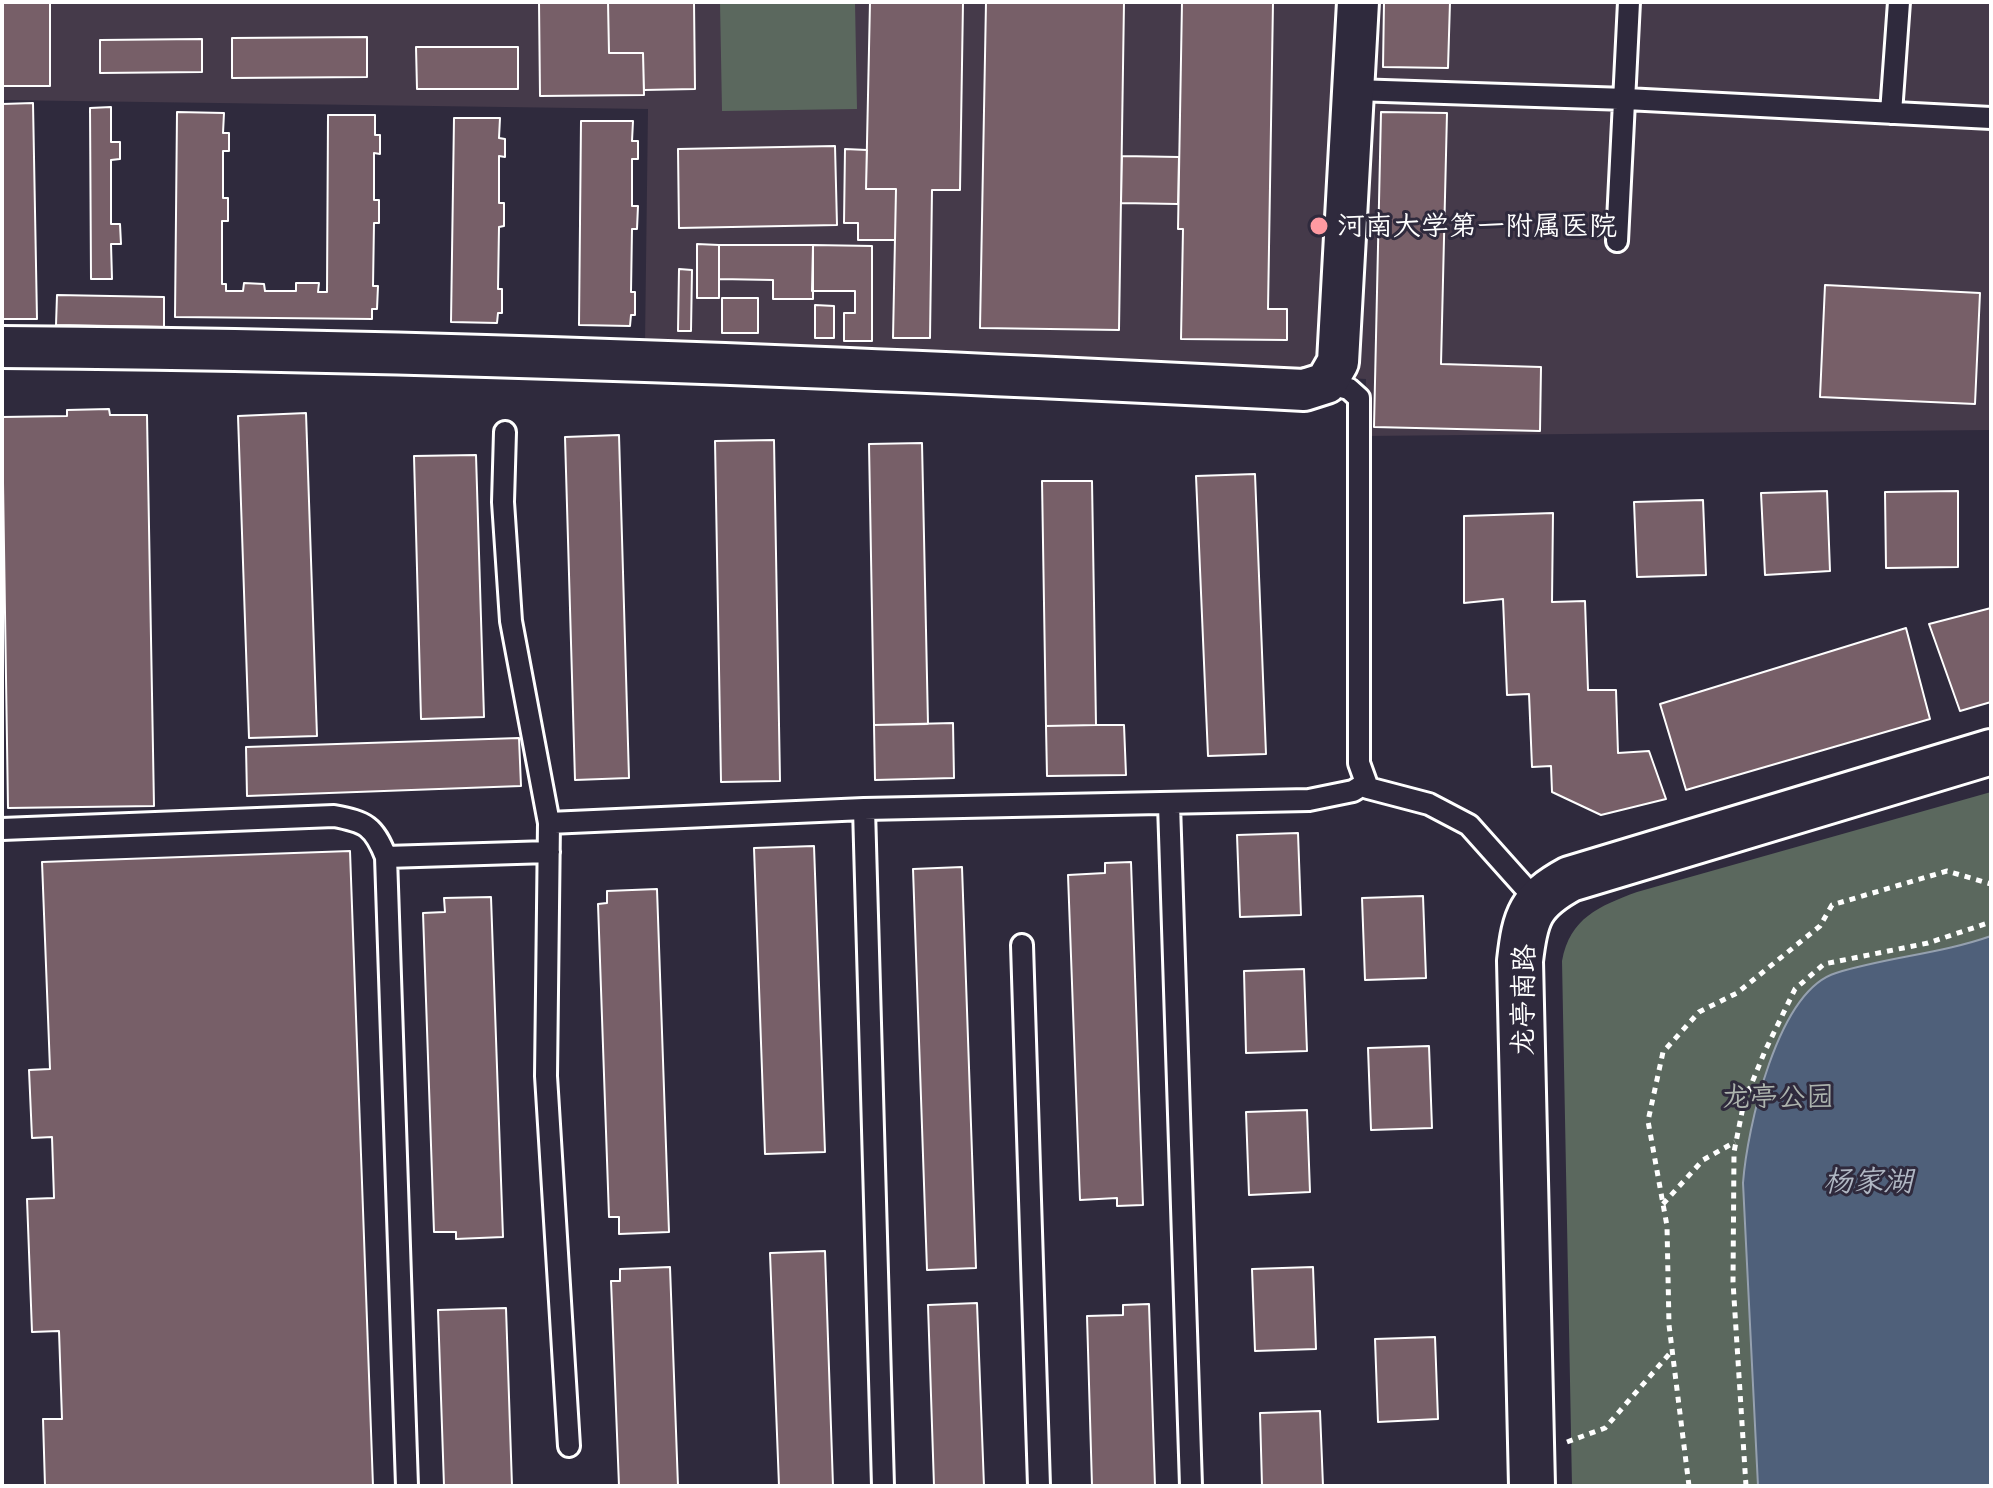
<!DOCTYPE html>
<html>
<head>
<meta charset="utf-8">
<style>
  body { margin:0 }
  #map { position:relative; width:1993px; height:1488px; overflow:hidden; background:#2f2a3d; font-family:Mali,sans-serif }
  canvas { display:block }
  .frame { position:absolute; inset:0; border:4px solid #fff; pointer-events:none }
</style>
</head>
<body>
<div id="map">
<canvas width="1993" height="1488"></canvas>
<div class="frame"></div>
</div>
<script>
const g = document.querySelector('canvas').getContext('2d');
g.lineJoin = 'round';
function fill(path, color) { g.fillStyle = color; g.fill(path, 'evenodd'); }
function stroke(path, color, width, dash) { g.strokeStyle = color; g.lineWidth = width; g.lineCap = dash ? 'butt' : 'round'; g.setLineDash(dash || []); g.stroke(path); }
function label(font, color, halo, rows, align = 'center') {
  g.font = font + ' Mali,"LXGW WenKai TC",sans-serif'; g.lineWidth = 6; g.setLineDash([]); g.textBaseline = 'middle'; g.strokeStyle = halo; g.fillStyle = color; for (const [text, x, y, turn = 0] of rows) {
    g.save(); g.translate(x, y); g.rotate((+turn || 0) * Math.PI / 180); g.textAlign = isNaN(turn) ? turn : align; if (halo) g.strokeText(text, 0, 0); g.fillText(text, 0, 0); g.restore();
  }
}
const built = new Path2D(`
  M2,2H1991L1990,430L1364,436L1366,379L645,342L648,109L2,100Z`);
const green = new Path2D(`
  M720,2H855L857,109L722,111Z
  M1991,792V1486H1572L1562,961C1570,918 1599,906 1637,892Z`);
const water = new Path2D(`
  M1991,936V1486H1758L1743,1183C1747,1129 1777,991 1836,973C1887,957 1940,954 1991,936Z`);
const building = new Path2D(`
  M2,2H50V86H2Z
  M539,2H608L609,53H643L644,95L540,96Z
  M608,2H694L695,89L644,90L643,53H609Z
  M870,2H963L960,190H932L930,338H893L896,189H866Z
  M986,2H1124L1119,330L980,328Z
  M1182,2H1273L1268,309H1287V340L1181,339L1183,229H1178Z
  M1384,2H1450L1448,68L1383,67Z
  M367,37V77L232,78V38Z
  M202,39V72L100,73V40Z
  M416,47H518V89H417Z
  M33,103L37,319H2V104Z
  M111,107V142H120V159L111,160V224H120L121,244H111L112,279H91L90,108Z
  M177,112L224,113L223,133H229V151H223V198H228V221H222V284H226V291H243L244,283L264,284L265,291H296V283H319L318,292H327L328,115H375V135H380V154L374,153V200H379V223H374L373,286H378L377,309H372V319L175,317Z
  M1381,112L1447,113L1441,364L1541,367L1540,431L1374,427Z
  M454,118H500L499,138L505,139V157L499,156V203H504V226L499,227L498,289H502V313H498L497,323L451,322Z
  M581,121H633L632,141H638V159H632V206H638L637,229H632L631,292H635V315H631L630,326L579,325Z
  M835,146L837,225L679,228L678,149Z
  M845,149L867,150L866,189H896L895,240H858V223H844Z
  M1122,156L1179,157L1178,204L1121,203Z
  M697,244L719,245V298H697Z
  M719,245H813V299H773V280L719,279Z
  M813,245L872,246V341H844V313H855V291H812Z
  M679,269L692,270L691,331H678Z
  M1825,285L1980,293L1975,404L1820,397Z
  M57,295L164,297V327L56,325Z
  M722,298H758V333H722Z
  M815,305L834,306V338H815Z
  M109,409L110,415H147L154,806L8,808L2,417L67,416V410Z
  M306,413L317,736L249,738L238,416Z
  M619,435L629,778L575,780L565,437Z
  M774,440L780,781L721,782L715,441Z
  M922,443L928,724L874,725L869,444Z
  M476,455L484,717L421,719L414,456Z
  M1255,474L1266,754L1208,756L1196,476Z
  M1042,481H1092L1096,725L1046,726Z
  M1827,491L1830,571L1765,575L1761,493Z
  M1958,491V567L1886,568L1885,492Z
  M1703,500L1706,575L1637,577L1634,502Z
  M1553,513L1552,602L1585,601L1588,690H1616L1618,753L1649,751L1666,799L1601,815L1552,792L1551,766L1532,767L1529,694L1507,695L1503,599L1464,603V516Z
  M1991,608V702L1960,711L1929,624Z
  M1906,628L1930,719L1686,790L1660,704Z
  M953,723L954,778L875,780L874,725Z
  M1096,725H1124L1126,775L1047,776L1046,726Z
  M519,738L521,786L247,796L246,747Z
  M1298,833L1301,915L1240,917L1237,835Z
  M814,846L825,1152L765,1154L754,848Z
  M350,851L373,1486H45L43,1419H62L59,1331L32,1332L27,1199L54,1198L52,1137L32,1138L29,1070L50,1069L42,862Z
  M1131,862L1143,1205L1117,1206V1198L1080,1200L1068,875L1105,873V863Z
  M962,867L976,1268L927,1270L913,869Z
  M657,889L669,1232L619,1234V1217H609L598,904L607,903V891Z
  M1423,896L1426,978L1365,980L1362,898Z
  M491,897L503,1237L456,1239V1232H434L423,913L445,912L444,898Z
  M1304,969L1307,1051L1246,1053L1244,971Z
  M1429,1046L1432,1128L1371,1130L1368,1048Z
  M1307,1110L1310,1192L1249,1195L1246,1112Z
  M825,1251L833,1486H779L770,1253Z
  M670,1267L678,1486H619L611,1281H620V1269Z
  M1313,1267L1316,1349L1255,1351L1252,1269Z
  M977,1303L984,1486H934L928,1305Z
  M1149,1304L1155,1486H1092L1087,1316L1123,1315V1305Z
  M506,1308L512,1486H444L438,1310Z
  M1435,1337L1438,1419L1378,1422L1375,1339Z
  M1320,1411L1323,1486H1262L1260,1413Z`);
const path = new Path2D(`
  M1663,1204L1703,1160L1735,1142
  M1567,1442L1605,1428L1671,1352
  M1689,1486L1669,1325L1667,1226L1648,1121L1663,1052L1699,1012L1737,993L1820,926L1832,905L1947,871L1991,884
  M1746,1486L1733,1282L1734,1152L1744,1102L1765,1051L1795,989L1824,964L1928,943L1991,922`);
const service = new Path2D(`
  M1354,90L1626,99L1991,118
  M1891,113L1899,2
  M1617,241L1629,2
  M1326,383L1349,389L1359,398V763L1368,788L1429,804L1469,825L1537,901
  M505,432L503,502L511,621L549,823L546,1076L569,1446
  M1169,804L1191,1486
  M864,809L883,1486
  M549,823L864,809L1309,800L1353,791L1366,783
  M2,829L334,816C366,822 374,826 386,857
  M1022,945L1039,1486
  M407,1486L386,857L549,852`);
const minor = new Path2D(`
  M2,347C436,350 870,368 1304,390L1326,383L1338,362L1358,2`);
const tertiary = new Path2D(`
  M1532,1486L1520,961C1525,916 1530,901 1570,879L1991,752`);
const markers = [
  [1319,226,10,"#ff9aa2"]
];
const poiNames = [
  ["河南大学第一附属医院",1337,226]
];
const streetNames = [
  ["龙亭南路",1524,1000,-89]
];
const parkNames = [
  ["龙亭公园",1778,1097]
];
const waterNames = [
  ["杨家湖",1868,1182]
];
fill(built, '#453a4a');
fill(green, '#5b685e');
fill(water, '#4f607a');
stroke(water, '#95a0af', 2);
fill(building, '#775f68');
stroke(building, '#fff', 2);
stroke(service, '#fff', 26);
stroke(minor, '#fff', 46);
stroke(tertiary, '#fff', 50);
stroke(path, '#fff', 5, [6, 6]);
stroke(service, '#2f2a3d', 20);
stroke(minor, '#2f2a3d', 40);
stroke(tertiary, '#2f2a3d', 44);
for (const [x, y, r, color] of markers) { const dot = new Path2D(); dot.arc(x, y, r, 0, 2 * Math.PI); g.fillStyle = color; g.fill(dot); stroke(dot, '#2f2a3d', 3); }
label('28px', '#fff', '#2f2a3d', poiNames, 'left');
label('28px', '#fff', '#2f2a3d', streetNames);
label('28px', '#adb4ae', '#2f2a3d', parkNames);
label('italic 30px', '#b0b7c3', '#2f2a3d', waterNames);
</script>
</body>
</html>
